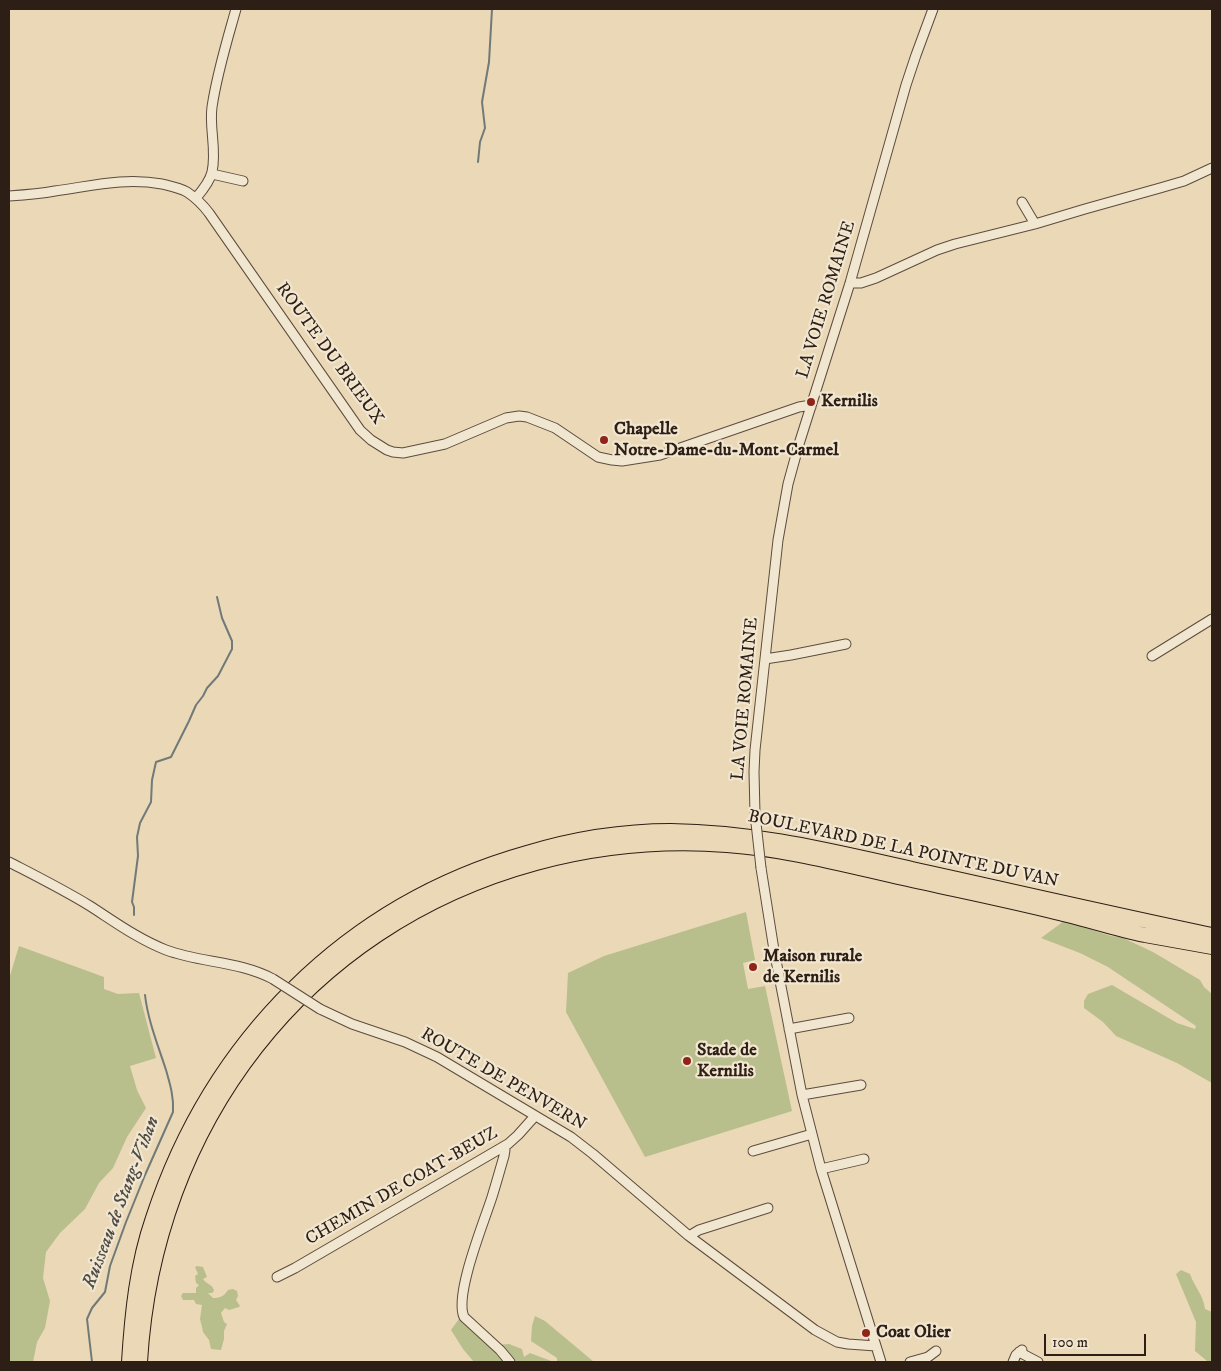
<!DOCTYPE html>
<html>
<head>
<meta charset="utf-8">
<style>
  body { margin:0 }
  #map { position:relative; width:1221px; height:1371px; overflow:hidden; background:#ead8b7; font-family:"IM FELL DW Pica",serif }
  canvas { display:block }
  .frame { position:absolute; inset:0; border:10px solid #2d1e16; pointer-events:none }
  .scale { position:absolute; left:1044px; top:1334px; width:102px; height:22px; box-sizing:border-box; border:2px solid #2d1e16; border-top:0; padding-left:6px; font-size:15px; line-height:18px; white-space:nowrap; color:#2d1e16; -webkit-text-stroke:4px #f1e6d0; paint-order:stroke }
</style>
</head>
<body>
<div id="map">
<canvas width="1221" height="1371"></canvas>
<div class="frame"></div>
<div class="scale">100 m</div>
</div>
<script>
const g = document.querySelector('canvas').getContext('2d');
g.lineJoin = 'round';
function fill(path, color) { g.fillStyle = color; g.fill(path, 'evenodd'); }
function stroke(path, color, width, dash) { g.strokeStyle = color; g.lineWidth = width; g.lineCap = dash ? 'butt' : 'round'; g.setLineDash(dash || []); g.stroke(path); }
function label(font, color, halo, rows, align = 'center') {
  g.font = font + ' "IM FELL DW Pica",serif'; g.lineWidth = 4.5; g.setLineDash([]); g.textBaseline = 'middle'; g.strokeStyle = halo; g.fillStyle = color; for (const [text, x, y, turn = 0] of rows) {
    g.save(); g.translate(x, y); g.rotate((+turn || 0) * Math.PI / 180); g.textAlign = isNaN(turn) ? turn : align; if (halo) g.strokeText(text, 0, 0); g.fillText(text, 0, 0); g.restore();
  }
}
const green = new Path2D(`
  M746,912L755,960L743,963L748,989L765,986L792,1111L645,1157L566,1012L568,973L604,956Z
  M1064,921L1111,936L1121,937L1153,952L1200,980L1204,987L1212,994V1083L1177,1063L1116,1036L1103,1022L1084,1008V1001L1088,994L1112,985L1177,1023L1195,1029L1196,1026L1108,967L1080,953L1041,938Z
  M19,946L104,977V989L118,994L139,993L156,1058L130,1066L137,1090L146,1108L127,1137L113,1168L99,1183L85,1209L60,1233L46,1252L43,1278L50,1301L45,1328L37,1342L33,1362H9V979Z
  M197,1266L203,1267L207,1277L203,1279C207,1285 213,1284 214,1291L212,1293H208L213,1298C221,1298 224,1296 228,1290L233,1289L237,1291L238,1296L236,1300L240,1306L239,1307L229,1310L225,1308L221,1313L224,1322L227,1324L224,1331V1339L221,1350L211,1349L209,1340L203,1332L202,1327L200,1319L202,1305L196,1304L194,1300H183L181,1296L183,1293H196V1288L199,1285L196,1283L195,1276L198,1274L195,1267Z
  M1181,1270L1190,1274C1195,1288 1203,1294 1205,1309L1212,1312V1362H1207V1361L1195,1351L1196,1322L1176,1274Z
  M535,1316L545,1321L594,1362H557V1358L531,1341L532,1326Z
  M459,1319L484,1341L497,1345L509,1344L522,1349L524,1357L530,1353L554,1362H474L463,1349L451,1330Z`);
const stream = new Path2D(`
  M478,162L480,142L485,128L482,102L489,62L492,9
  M134,915V907L132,902L138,856L137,837L140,823L151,802L152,780L156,762L171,757L189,721L196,705L203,696L207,688L218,676L232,649V641L222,618L217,597
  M92,1362L87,1319L92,1308L105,1292L110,1266L126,1222L145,1175L173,1112C174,1097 170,1084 166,1070C158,1045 148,1021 145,995`);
const minor = new Path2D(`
  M212,174L243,181
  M9,196C24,195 39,194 55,191C92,186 124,177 162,184C170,186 180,188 187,192C196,198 203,205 209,213L360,430L371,440L387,450L393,452L403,453L445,444L506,418L519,416L527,417L555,428L598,457L612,460L622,461L660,455L799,407L805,406L811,407
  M196,198C202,191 210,181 212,172C217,150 209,128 212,107C217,73 227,41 236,9
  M1022,202L1035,224
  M850,283H861L876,278L937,250L955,244L1035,224L1085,209L1160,188L1184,181L1212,168
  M1152,656L1212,619
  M765,659L791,655L846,644
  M755,814L754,772L755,750L778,540L788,484L799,444L850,283L906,85L916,55L933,9
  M9,862C36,876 64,890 90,906C115,922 138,939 166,950C201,963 239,961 273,979
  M761,868L774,950L802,1095L821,1169L881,1362
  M320,1009L352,1024L405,1042L437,1057L571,1137L593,1154L689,1236L815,1330L837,1342L848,1344L876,1346
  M789,1029L849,1018
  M802,1095L861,1085
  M503,1147L505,1150L504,1156C500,1170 496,1184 492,1197C484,1222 454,1295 464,1317L500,1350L510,1362
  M753,1151L812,1134
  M821,1169L864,1159
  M689,1236L699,1230L768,1208
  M277,1277L295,1268L508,1144L518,1135L535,1116
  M1019,1352L1038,1362
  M910,1362L928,1357L936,1351
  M1013,1362L1016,1355L1022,1350`);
const highway = new Path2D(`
  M129,1362C132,1314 137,1264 153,1218C211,1040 346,904 527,853C573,839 623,831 671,831C756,832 831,851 912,869C1012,891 1112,914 1212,935
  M140,1362C154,1125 304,926 536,863C599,846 662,840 727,845C786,849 845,865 903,878C952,889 1002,899 1051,911C1082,918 1113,928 1145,935C1167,939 1190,943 1212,947`);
const minorBridge = new Path2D(`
  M755,814L761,868
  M273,979L320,1009`);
const markers = [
  [811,402,5,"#8f2418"],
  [604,440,5,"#8f2418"],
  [753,967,5,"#8f2418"],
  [687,1061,5,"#8f2418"],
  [866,1333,5,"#8f2418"]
];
const streetNames = [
  ["LA VOIE ROMAINE",827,300,-73],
  ["ROUTE DU BRIEUX",329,354,54],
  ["LA VOIE ROMAINE",746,699,-85],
  ["BOULEVARD DE LA POINTE DU VAN",903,850,12],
  ["ROUTE DE PENVERN",503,1080,30],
  ["CHEMIN DE COAT-BEUZ",402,1187,-30]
];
const poiNames = [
  ["Kernilis",821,402],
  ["Chapelle",614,430],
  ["Notre-Dame-du-Mont-Carmel",614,451],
  ["Maison rurale",763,957],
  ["de Kernilis",763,978],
  ["Stade de",697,1051],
  ["Kernilis",697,1072],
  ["Coat Olier",876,1333]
];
const waterNames = [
  ["Ruisseau de Stang-Vihan",122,1203,-69]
];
fill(green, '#b9be8d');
stroke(stream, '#707a78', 2);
stroke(minor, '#5c4c3e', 11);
stroke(highway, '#2d1e16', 16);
stroke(minor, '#f1e6d0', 9);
stroke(highway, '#ead8b7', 14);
stroke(minorBridge, '#5c4c3e', 11, []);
stroke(minorBridge, '#f1e6d0', 9);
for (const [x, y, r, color] of markers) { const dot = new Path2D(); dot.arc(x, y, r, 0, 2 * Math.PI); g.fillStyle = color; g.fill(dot); stroke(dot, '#f1e6d0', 2); }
label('18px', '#2d1e16', '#f1e6d0', streetNames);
label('bold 18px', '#2d1e16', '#f1e6d0', poiNames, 'left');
label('italic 19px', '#4f4c47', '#f1e6d0', waterNames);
</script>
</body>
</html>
